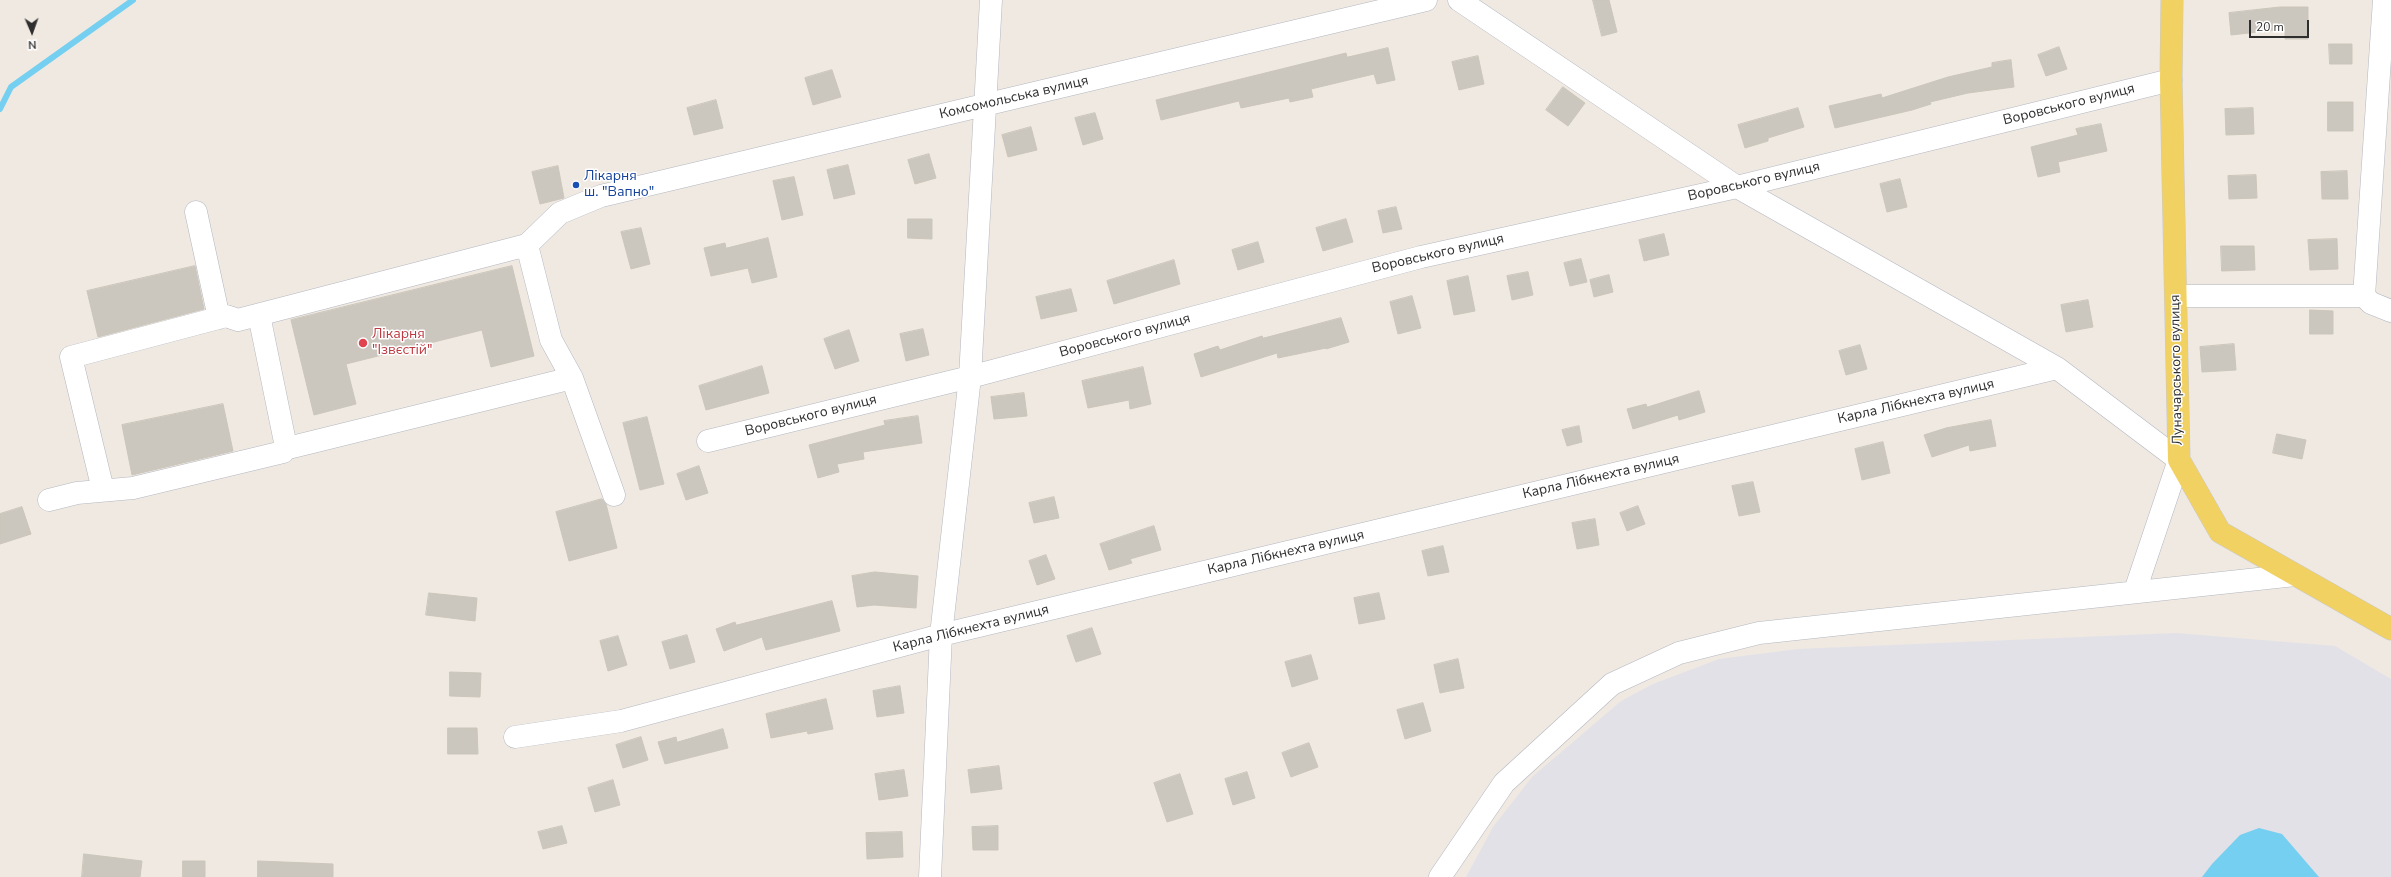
<!DOCTYPE html>
<html>
<head>
<meta charset="utf-8">
<style>
  body { margin:0 }
  #map { position:relative; width:2391px; height:877px; overflow:hidden; background:#efe9e1; font-family:"Nunito Sans",sans-serif }
  canvas { display:block }
  .north { position:absolute; left:12px; top:12px; width:40px; height:40px; -webkit-text-stroke:3px #fff; paint-order:stroke; rotate:178deg; font-size:11px; font-weight:700; line-height:16px; text-align:center; color:#2e2e2e }
  .north::after { content:''; display:block; margin:auto; width:14px; height:18px; background:#2e2e2e; clip-path:polygon(50% 0,100% 100%,50% 72%,0 100%) }
  .scale { position:absolute; left:2249px; top:20px; width:60px; height:18px; box-sizing:border-box; border:2px solid #2e2e2e; border-top:0; padding-left:5px; font-size:12px; line-height:14px; white-space:nowrap; color:#2e2e2e; -webkit-text-stroke:3px #fff; paint-order:stroke }
</style>
</head>
<body>
<div id="map">
<canvas width="2391" height="877"></canvas>
<div class="north">N</div>
<div class="scale">20 m</div>
</div>
<script>
const g = document.querySelector('canvas').getContext('2d');
g.lineJoin = 'round';
function fill(path, color) { g.fillStyle = color; g.fill(path, 'evenodd'); }
function stroke(path, color, width, dash) { g.strokeStyle = color; g.lineWidth = width; g.lineCap = dash ? 'butt' : 'round'; g.setLineDash(dash || []); g.stroke(path); }
function label(font, color, halo, rows, align = 'center') {
  g.font = font + ' "Nunito Sans",sans-serif'; g.lineWidth = 3; g.setLineDash([]); g.textBaseline = 'middle'; g.strokeStyle = halo; g.fillStyle = color; for (const [text, x, y, turn = 0] of rows) {
    g.save(); g.translate(x, y); g.rotate((+turn || 0) * Math.PI / 180); g.textAlign = isNaN(turn) ? turn : align; if (halo) g.strokeText(text, 0, 0); g.fillText(text, 0, 0); g.restore();
  }
}
const industrial = new Path2D(`
  M2176,633L2335,646L2391,679V877H1466L1493,827L1532,777L1621,701L1653,684L1719,659L1798,649Z`);
const water = new Path2D(`
  M2259,828L2282,834L2319,877H2202L2212,864L2240,835Z`);
const stream = new Path2D(`
  M0,109L11,87L133,0`);
const building = new Path2D(`
  M1593,0H1609L1617,32L1602,36Z
  M2280,7H2308V39H2285V29L2231,35L2229,13Z
  M2329,44H2352V64H2330Z
  M2059,47L2067,69L2046,76L2038,55Z
  M1388,48L1395,80L1377,84L1374,74L1311,89L1313,97L1290,102L1289,98L1241,108L1239,101L1161,120L1156,100L1346,53L1347,57Z
  M1478,56L1484,84L1459,90L1452,62Z
  M2011,60L2014,87L1968,93L1930,102L1931,104L1912,110L1835,128L1829,106L1881,94L1882,98L1948,77L1992,67V63Z
  M832,70L841,97L813,105L805,78Z
  M1563,87L1585,103L1568,126L1546,110Z
  M716,100L723,128L694,135L687,108Z
  M2328,102H2353V131H2328Z
  M1798,108L1804,127L1768,138V141L1745,148L1738,125Z
  M2253,108L2254,134L2226,135L2225,109Z
  M1095,113L1103,139L1083,145L1075,118Z
  M2101,124L2107,151L2058,162L2060,172L2038,177L2031,147L2078,135L2076,129Z
  M1031,127L1037,150L1008,157L1002,135Z
  M929,154L936,178L915,184L908,160Z
  M848,165L855,194L834,199L827,170Z
  M558,166L564,198L540,204L532,172Z
  M2347,171L2348,199H2322L2321,172Z
  M2256,175L2257,198L2229,199L2228,176Z
  M794,177L803,215L782,220L773,181Z
  M1900,179L1907,207L1887,212L1880,184Z
  M1396,207L1402,229L1383,233L1378,211Z
  M908,219H932V239L908,238Z
  M1346,219L1353,242L1323,251L1316,228Z
  M641,228L650,264L631,269L621,232Z
  M1664,234L1669,255L1644,261L1639,240Z
  M768,238L777,277L752,283L748,268L711,276L704,248L725,243L726,248Z
  M2337,239L2338,269L2310,270L2308,240Z
  M1258,242L1264,262L1238,270L1232,250Z
  M2221,246H2254L2255,270L2222,271Z
  M1581,259L1587,282L1570,286L1564,263Z
  M1174,260L1180,284L1114,304L1107,281Z
  M195,266L204,309L98,337L87,291Z
  M512,266L534,356L491,367L482,330L346,364L356,404L314,415L291,320Z
  M1528,272L1533,295L1512,300L1507,276Z
  M1609,275L1613,292L1594,297L1590,280Z
  M1468,276L1475,311L1454,315L1447,281Z
  M1071,289L1077,311L1041,319L1036,297Z
  M1412,296L1421,328L1398,334L1390,302Z
  M2088,300L2093,327L2066,332L2061,305Z
  M2310,310L2333,311V334H2310Z
  M1341,318L1349,342L1326,349V348L1278,358L1277,353L1201,377L1194,354L1218,346L1220,350L1262,336L1263,338Z
  M923,329L929,355L906,361L900,334Z
  M849,330L859,361L835,369L824,339Z
  M2234,344L2236,370L2202,372L2200,347Z
  M1860,345L1867,369L1846,375L1839,351Z
  M762,366L769,393L706,410L699,386Z
  M1143,367L1151,404L1130,409L1129,400L1088,408L1082,381Z
  M1699,391L1705,412L1679,420L1678,415L1633,429L1627,409L1646,404L1647,407Z
  M1024,393L1027,416L994,419L991,397Z
  M223,404L233,451L132,475L122,425Z
  M918,416L922,443L863,452L864,459L837,464L839,472L818,478L809,445L885,425L884,421Z
  M647,417L664,484L640,490L623,423Z
  M1991,420L1996,446L1970,451L1969,445L1932,457L1924,435L1946,428Z
  M1579,426L1582,442L1567,446L1562,430Z
  M2277,434L2306,440L2302,459L2273,453Z
  M1883,442L1890,473L1862,480L1855,449Z
  M699,466L708,493L686,500L677,474Z
  M1753,482L1760,512L1739,516L1732,486Z
  M1054,497L1059,518L1034,523L1029,503Z
  M602,499L606,504L617,548L569,561L556,512Z
  M1638,506L1645,524L1627,531L1620,513Z
  M22,507L31,534L0,544V514Z
  M1595,519L1599,545L1577,549L1572,523Z
  M1154,526L1161,550L1130,559L1132,563L1109,570L1100,544Z
  M1443,546L1449,572L1428,576L1422,551Z
  M1046,555L1055,579L1037,585L1029,561Z
  M875,572L918,576L916,608L874,605L857,607L852,576Z
  M429,593L477,598L475,621L426,615Z
  M1379,593L1385,619L1359,624L1354,598Z
  M832,601L840,631L766,650L762,637L724,651L716,629L735,622L736,625Z
  M1092,628L1101,654L1076,662L1067,636Z
  M687,635L695,662L670,669L662,642Z
  M618,636L627,665L608,671L600,641Z
  M1311,655L1318,679L1292,687L1285,662Z
  M1458,659L1464,688L1440,693L1434,665Z
  M450,672L481,673L480,697L450,696Z
  M900,686L904,713L877,717L873,691Z
  M826,699L833,729L808,734L807,731L771,738L766,714Z
  M1423,703L1431,731L1405,739L1397,710Z
  M448,728H477L478,754H448Z
  M723,729L728,748L665,764L658,742L676,737L677,742Z
  M641,737L648,760L623,768L616,745Z
  M1309,743L1318,767L1291,777L1282,753Z
  M999,766L1002,789L971,793L968,770Z
  M904,770L908,796L879,800L875,774Z
  M1247,772L1255,798L1233,805L1225,779Z
  M1180,774L1193,814L1167,822L1154,783Z
  M613,780L620,805L595,812L588,788Z
  M562,826L567,843L543,849L538,832Z
  M998,826V850H973L972,827Z
  M902,832L903,857L867,859L866,833Z
  M84,854L142,861L140,877H82Z
  M183,861H205V877H183Z
  M258,861L333,864V877H258Z`);
const minor = new Path2D(`
  M1459,0L1737,187L2057,368L2179,460L2135,591
  M196,212L219,318
  M2176,296H2364L2384,0
  M2364,296L2371,303L2391,311
  M708,441L970,377L1421,257L1737,187L2171,80
  M284,449L572,378
  M103,490L71,357L226,316L238,320L527,245
  M614,495L572,378L551,340L527,245L560,213L601,196L1426,0
  M49,500L77,493L133,488L283,452L285,442L259,315
  M515,737L621,721L941,635L2057,368
  M930,877L941,635L970,377L991,0
  M1440,877L1504,783L1612,684L1679,653L1759,633L2295,575`);
const major = new Path2D(`
  M2172,0L2171,80L2179,460L2220,532L2391,629`);
const markers = [
  [576,185,4,"#1a4fb4"],
  [363,343,5,"#e0444e"]
];
const streetNames = [
  ["Комсомольська вулиця",1014,98,-13],
  ["Воровського вулиця",2069,105,-14],
  ["Воровського вулиця",1754,182,-13],
  ["Воровського вулиця",1438,254,-13],
  ["Воровського вулиця",1125,336,-15],
  ["Луначарського вулиця",2177,370,-91],
  ["Карла Лібкнехта вулиця",1916,402,-13],
  ["Воровського вулиця",811,416,-14],
  ["Карла Лібкнехта вулиця",1601,477,-13],
  ["Карла Лібкнехта вулиця",1286,553,-13],
  ["Карла Лібкнехта вулиця",971,629,-14]
];
const transitNames = [
  ["Лікарня",584,177],
  ["ш. \"Вапно\"",584,193]
];
const healthNames = [
  ["Лікарня",372,335],
  ["\"Ізвєстій\"",372,351]
];
fill(industrial, '#e3e1e8');
fill(water, '#75cff0');
stroke(stream, '#75cff0', 6);
fill(building, '#cbc7bf');
stroke(building, '#cbc5ba', 1);
stroke(minor, '#b4b7c1', 23);
stroke(major, '#c9c9c9', 23);
stroke(minor, '#fff', 22);
stroke(major, '#f2d163', 22);
for (const [x, y, r, color] of markers) { const dot = new Path2D(); dot.arc(x, y, r, 0, 2 * Math.PI); g.fillStyle = color; g.fill(dot); stroke(dot, '#fff', 1.5); }
label('14px', '#2e2e2e', '#fff', streetNames);
label('14px', '#164399', '#fff', transitNames, 'left');
label('14px', '#be3a42', '#fff', healthNames, 'left');
</script>
</body>
</html>
